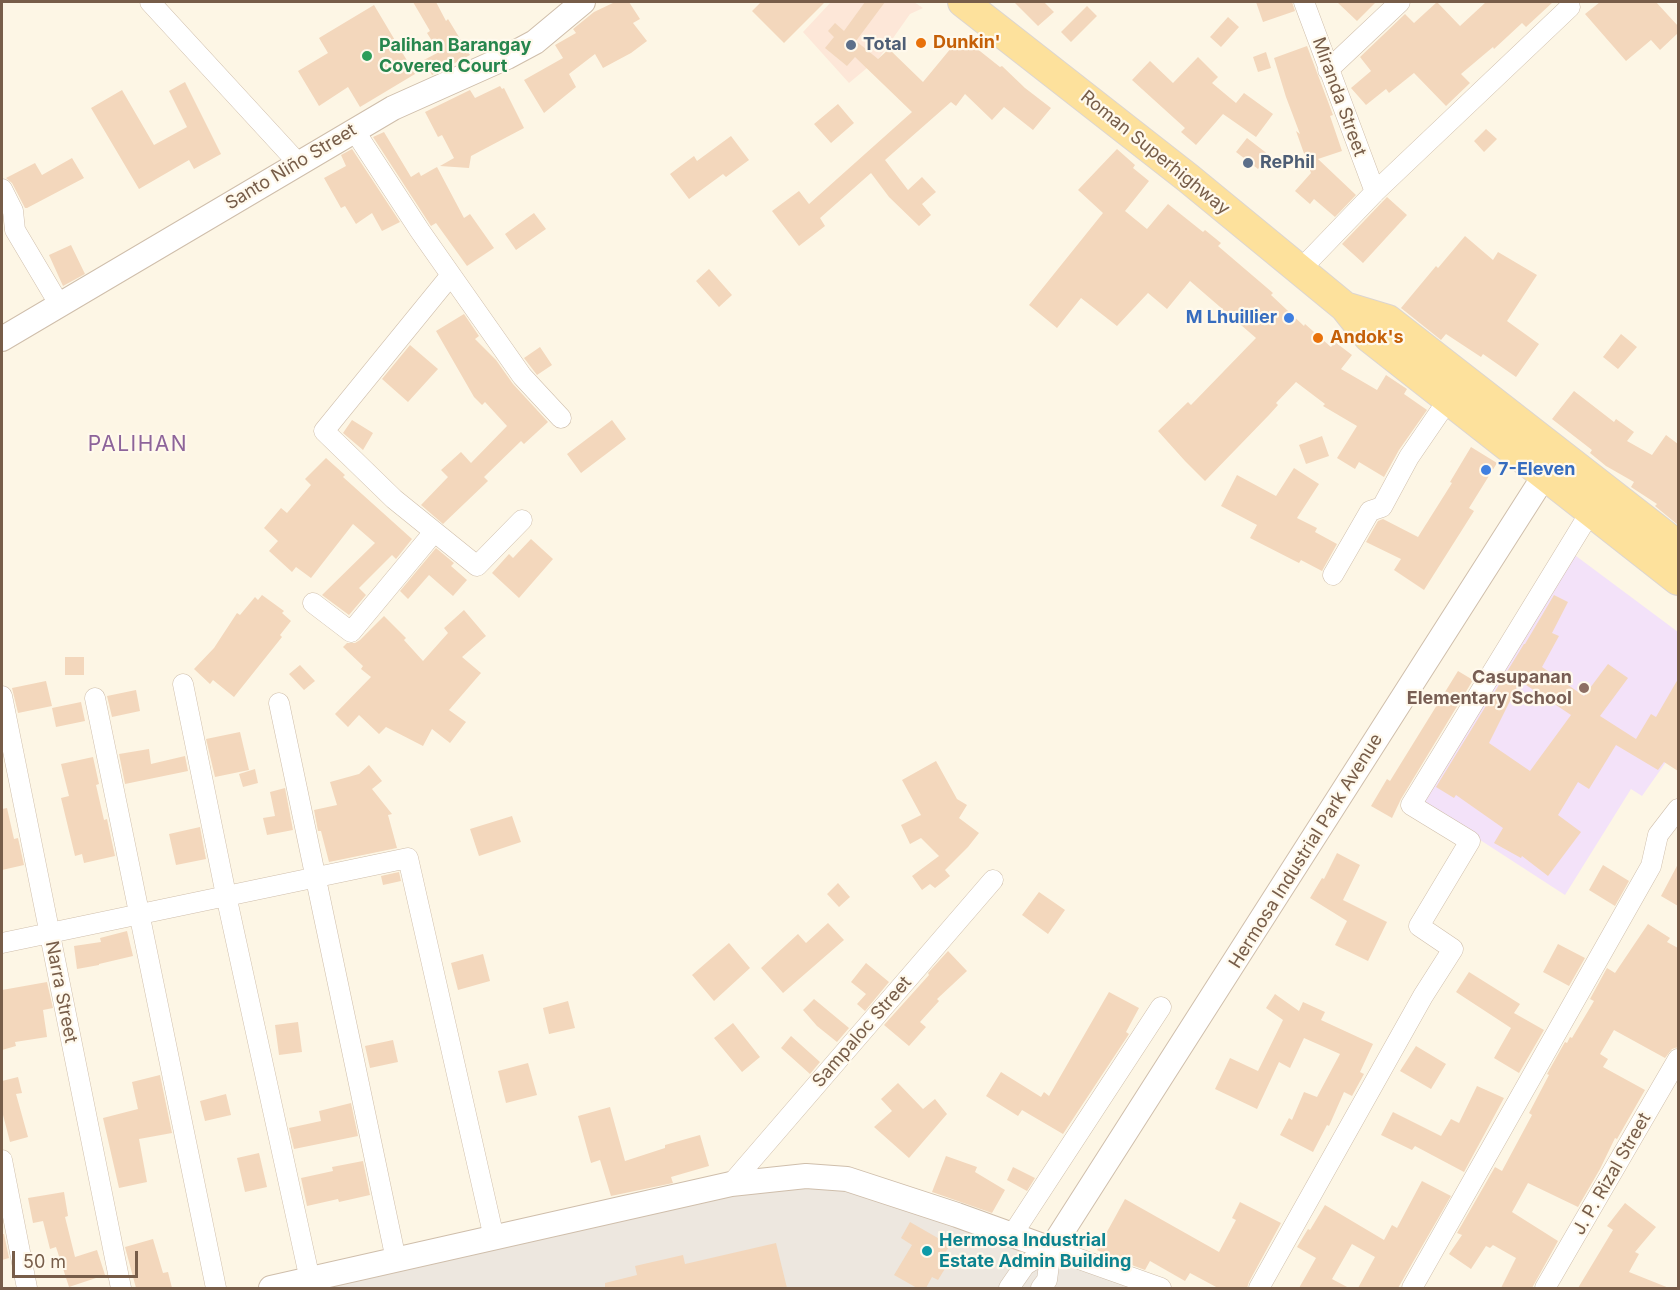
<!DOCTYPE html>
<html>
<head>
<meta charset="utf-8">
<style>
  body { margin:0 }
  #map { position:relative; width:1680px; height:1290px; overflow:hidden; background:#fdf6e5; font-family:Inter,sans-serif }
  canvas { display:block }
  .frame { position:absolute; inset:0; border:3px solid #775d49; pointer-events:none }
  .scale { position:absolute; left:12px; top:1251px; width:126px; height:27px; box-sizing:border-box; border:3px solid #775d49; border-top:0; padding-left:8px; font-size:18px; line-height:21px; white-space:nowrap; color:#775d49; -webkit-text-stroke:4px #fff9ec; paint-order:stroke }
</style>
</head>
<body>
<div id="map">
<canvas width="1680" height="1290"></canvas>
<div class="frame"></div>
<div class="scale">50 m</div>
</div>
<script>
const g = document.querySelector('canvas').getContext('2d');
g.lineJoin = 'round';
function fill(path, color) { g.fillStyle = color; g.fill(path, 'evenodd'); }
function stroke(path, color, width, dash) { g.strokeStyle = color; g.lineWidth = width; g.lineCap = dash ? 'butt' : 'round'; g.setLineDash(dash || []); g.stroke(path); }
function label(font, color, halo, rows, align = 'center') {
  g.font = font + ' Inter,sans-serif'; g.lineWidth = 4.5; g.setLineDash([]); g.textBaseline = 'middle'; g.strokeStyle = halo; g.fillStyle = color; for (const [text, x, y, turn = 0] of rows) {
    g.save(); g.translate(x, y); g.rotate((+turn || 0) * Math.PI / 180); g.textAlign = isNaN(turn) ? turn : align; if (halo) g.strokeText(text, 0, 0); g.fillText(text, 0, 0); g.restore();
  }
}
const commercial = new Path2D(`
  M831,2H914L923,8L910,14L879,58L849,83L803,32Z`);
const industrial = new Path2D(`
  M807,1180L852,1183L1136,1288H312Z`);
const education = new Path2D(`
  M1572,553L1678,632V745L1642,796L1631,789L1565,895L1420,801Z`);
const building = new Path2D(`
  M413,2H436L446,21L448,19L470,55L432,75L424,60L439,52L427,33L430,31Z
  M615,2H629L640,19L633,23L647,41L631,53L603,68L595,54L569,74L576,87L544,113L524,80L563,58L555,45L576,33L573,29L594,12Z
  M761,2H825L784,43L752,11Z
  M865,2H885L856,41L878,59L889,49L923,82L961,36L1000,67L1002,66L1025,88L1051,108L1033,130L1004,107L992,120L965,94L956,106L951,102L885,160L908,190L922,177L936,192L922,204L931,215L919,226L889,197L871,173L820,218L825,226L799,246L772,211L799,191L809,204L912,112L855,57L847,66L825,48L834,37L828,31L835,23L844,31Z
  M1014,2H1044L1054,12L1038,26Z
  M1256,2H1292L1295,11L1263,22Z
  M1337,2H1376L1357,21Z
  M1437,2L1460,26L1486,2H1553L1526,27L1522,23L1494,49L1493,47L1461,74L1470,83L1446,106L1414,73L1389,93L1386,89L1366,105L1351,88L1371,71L1360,57L1405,14L1414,23Z
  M1600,2H1656L1678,26V33L1660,50L1651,40L1626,61L1585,14Z
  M374,5L415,74L360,107L348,87L319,106L298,71L328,53L319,38Z
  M1087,6L1097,16L1071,42L1061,32Z
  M1228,17L1239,27L1221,47L1210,37Z
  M1307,46L1333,115L1330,116L1342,151L1318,159L1356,195L1335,217L1314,199L1310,204L1295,191L1311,173L1296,131L1300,134L1286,97L1274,58Z
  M1266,52L1271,68L1258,72L1253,57Z
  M1198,57L1218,77L1212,83L1236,103L1244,93L1273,114L1256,137L1223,114L1196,145L1181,132L1185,128L1132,80L1150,61L1173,83Z
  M185,82L221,154L194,169L189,160L139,189L91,108L122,90L154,145L187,127L169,91Z
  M500,86L502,89L504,88L524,128L471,156L469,168L440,166L454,158L442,135L438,137L425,112L470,90L475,98Z
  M838,104L854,123L831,143L814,124Z
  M1486,129L1497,139L1484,152L1474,141Z
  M384,132L411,177L419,172L421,176L437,167L464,218L470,214L494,248L467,266L436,223L431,226L373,137Z
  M731,136L749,160L726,177L723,174L689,199L670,174L694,156L697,161Z
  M1247,138L1269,155L1258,169L1236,152Z
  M352,149L400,222L382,231L372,213L356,224L345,206L341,208L324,178L346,166L341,155Z
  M1117,149L1135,165L1133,168L1149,181L1125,211L1147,229L1168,204L1203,232L1205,230L1221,243L1218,246L1273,293L1271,295L1304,326L1305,324L1331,347L1335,342L1352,355L1341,369L1377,390L1386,375L1407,389L1404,394L1427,410L1399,450L1384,477L1359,462L1355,469L1337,458L1357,426L1323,406L1325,404L1296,382L1276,403L1278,405L1269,415L1205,481L1185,461L1158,431L1188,402L1191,405L1256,338L1190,281L1167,309L1148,293L1117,326L1081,298L1057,328L1029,305L1103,213L1078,190Z
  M72,158L84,178L27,208H25L12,183L6,178L35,163L42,175Z
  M1387,197L1407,215L1363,263L1342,244Z
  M534,213L546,229L516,250L505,234Z
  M1465,236L1493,260L1498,252L1537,275L1507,321L1539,344L1516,377L1483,354L1481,357L1446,334L1441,340L1401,308L1436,266L1438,268Z
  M71,245L85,274L63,286L49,255Z
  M709,269L732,295L719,307L696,281Z
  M464,314L479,336L475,339L496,360L513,384L548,422L524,444L521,441L484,477L488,481L443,524L421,505L448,477L441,470L461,452L471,463L507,426L485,402L482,405L474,397L436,331Z
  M1621,334L1637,347L1618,369L1603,357Z
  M410,345L438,369L408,402L382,379Z
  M540,347L552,365L537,375L524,358Z
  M1574,391L1614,422L1616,419L1634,432L1627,441L1652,455L1666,435L1678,444V525L1655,506L1657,504L1631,487L1634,482L1606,466L1590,453L1592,450L1552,419Z
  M352,420L373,433L363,450L343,433Z
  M612,420L626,439L581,473L567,454Z
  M1322,436L1329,456L1306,464L1299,445Z
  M1471,447L1497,463L1469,508L1474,511L1424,590L1394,570L1401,559L1366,542L1378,521L1383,519L1418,537L1452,483L1450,482Z
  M326,458L345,475L343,477L412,539L396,559L392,555L359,588L366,595L349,615L322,595L375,543L353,524L311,578L296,567L292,572L269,551L278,541L264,528L281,508L287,513L311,485L305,479Z
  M1294,468L1319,484L1297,518L1317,528L1315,532L1337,544L1322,571L1301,560L1299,563L1250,538L1257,525L1221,506L1237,475L1276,496Z
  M531,539L553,559L519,598L492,573L509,554L513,558Z
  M436,548L454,563L451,566L467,580L453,596L429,575L408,599L400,591Z
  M262,595L284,611L282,613L291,621L280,635L282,637L234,697L213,680L210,684L194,669L214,648L237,613L240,615L255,597L258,600Z
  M1554,595L1568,602L1552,633L1559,636L1542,667L1584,696L1608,664L1628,678L1600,716L1636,739L1651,714L1656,717L1678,679V771L1664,762L1658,770L1616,745L1589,789L1578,782L1558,815L1581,832L1548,876L1522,856L1521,858L1494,843L1503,828L1456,795L1454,798L1436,787L1524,644H1525ZM1520,681L1571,715L1530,771L1489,743Z
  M464,610L486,636L462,657L481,673L449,710L466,722L450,743L432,729L423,746L386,727L379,734L359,715L348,727L335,714L371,677L361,669L363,666L343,647L347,643H355L360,640L384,616L406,638L404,640L423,661L448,633L444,628Z
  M65,657H84V675H65Z
  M300,665L315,681L304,690L289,674Z
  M1458,671L1473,680L1401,799L1392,818L1371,806L1387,779L1390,781Z
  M46,681L52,706L18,713L12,688Z
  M136,690L140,711L112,717L107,696Z
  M81,702L85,721L56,727L52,708Z
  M240,732L249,770L215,777L206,739Z
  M149,749L151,764L185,756L188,771L125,784L119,754Z
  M93,757L99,784L96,785L104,820L107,819L115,856L84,863L82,854L75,856L61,798L69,796L61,764Z
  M936,761L957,799L967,805L959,818L979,833L968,847L945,870L950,876L935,888L930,884L922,890L912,876L939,856L921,838L910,844L901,825L921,815L902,780Z
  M369,765L382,781L372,789L392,814L388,815L397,848L329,862L321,831H318L314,810L337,805L330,782L359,774Z
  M255,769L258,783L243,787L239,774Z
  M285,788L293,830L267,835L263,818L275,816L270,792Z
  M7,808L14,839L18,838L24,865L2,870V809Z
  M512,816L521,842L479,856L470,829Z
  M200,827L206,859L176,865L169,834Z
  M1337,853L1360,865L1343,900L1387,922L1368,961L1335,945L1347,921L1310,898L1322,878L1324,879Z
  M1678,864V906L1661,896Z
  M1603,865L1629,881L1615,906L1589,890Z
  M399,872L401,881L383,885L381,876Z
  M838,883L850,897L839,907L827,894Z
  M1039,892L1065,910L1048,934L1022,915Z
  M828,923L844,940L783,993L761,968L798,934L806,943Z
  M1648,924L1670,938L1667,942L1678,948V1047L1672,1049L1665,1058L1614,1030L1600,1054L1608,1059L1603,1067L1645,1090L1617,1139L1615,1138L1600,1169L1578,1207L1528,1183L1512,1212L1558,1241L1532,1288H1501L1516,1258L1493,1245L1490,1248L1486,1246L1471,1269L1449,1254L1462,1235L1457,1233L1495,1167L1502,1171L1532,1115L1529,1113L1549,1075L1547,1074L1565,1042L1567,1043L1570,1037L1572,1038L1594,1001L1590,999L1607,968L1615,973Z
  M127,931L133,956L99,964V965L77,969L74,946L101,942L100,938Z
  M729,943L750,968L714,1001L692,975Z
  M1558,944L1585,958L1569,986L1543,972Z
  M948,951L967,971L937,999L939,1001L920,1022L926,1027L909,1046L884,1025L929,975L928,973Z
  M483,954L490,981L458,990L451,963Z
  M866,963L889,982L865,1011L857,1004L866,994L851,982Z
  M1469,972L1520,1004L1514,1013L1544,1030L1519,1073L1494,1058L1511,1028L1456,992Z
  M47,982L53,1008L43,1010L47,1037L15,1042L16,1046L2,1050V990Z
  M1109,992L1139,1008L1126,1032L1129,1034L1063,1134L1022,1110L1018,1116L986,1096L1001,1072L1041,1097L1044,1092L1049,1096Z
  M1275,994L1299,1011L1303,1002L1325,1012L1321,1020L1373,1044L1360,1072L1364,1074L1352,1096L1344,1092L1329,1126L1327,1125L1313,1152L1280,1135L1289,1118L1292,1120L1304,1092L1317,1097L1340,1054L1304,1038L1290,1068L1279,1062L1257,1109L1215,1089L1230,1058L1258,1071L1283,1020L1266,1008Z
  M814,999L849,1028L837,1042L817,1026L803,1010Z
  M568,1001L575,1028L549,1034L543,1008Z
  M298,1022L302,1052L279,1055L275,1025Z
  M733,1023L760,1057L742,1072L714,1038Z
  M791,1036L820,1062L810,1074L781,1048Z
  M393,1040L398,1062L370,1068L365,1046Z
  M1416,1046L1446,1064L1431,1089L1400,1071Z
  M528,1063L537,1095L506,1103L498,1071Z
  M160,1075L172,1133L139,1139L147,1182L119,1188L103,1118L138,1109L132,1082Z
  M18,1077L22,1093L16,1094L28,1137L10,1142L2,1111V1081Z
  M898,1083L923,1109L935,1099L947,1114L909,1158L874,1127L892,1111L881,1099Z
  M1477,1086L1504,1098L1464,1172L1415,1146L1412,1150L1381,1135L1393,1112L1441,1136L1451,1119L1459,1123Z
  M226,1094L231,1115L205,1121L200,1101Z
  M351,1103L358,1136L294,1149L289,1128L321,1121L319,1111Z
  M610,1107L625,1161L665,1148V1145L700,1135L709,1166L671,1177L673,1183L611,1196L600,1160L591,1163L578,1116Z
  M259,1153L267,1187L245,1192L237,1158Z
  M946,1156L977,1167L975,1172L1005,1190L992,1213L932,1192Z
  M363,1161L370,1195L339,1202L338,1199L307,1206L301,1178L333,1171L332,1167Z
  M1013,1167L1035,1178L1027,1191L1007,1180Z
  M1422,1181L1451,1196L1398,1288H1358L1375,1257L1352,1244L1332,1279L1349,1288H1299L1316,1258L1297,1247L1308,1229L1310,1230L1325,1205L1384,1240L1392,1225L1397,1228Z
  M64,1192L68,1216L65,1217L75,1257L97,1250L105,1275L69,1287L56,1247L50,1249L43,1221L33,1223L28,1198Z
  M1125,1199L1219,1252L1236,1220L1232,1218L1240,1202L1281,1223L1249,1282L1247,1288H1218L1190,1273L1185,1281L1150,1261L1145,1270L1113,1258L1097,1250Z
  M1625,1203L1656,1227L1635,1252L1639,1254L1629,1272L1669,1288H1578L1613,1230L1607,1226Z
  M910,1222L950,1245L942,1258L949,1262L938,1280L932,1277L926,1288H917L894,1275L912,1245L901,1238Z
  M2,1234H4L9,1258L2,1260Z
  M153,1239L163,1273L168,1272L172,1288H136L125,1247Z
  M776,1243L787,1288H605V1283L637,1275L635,1266L683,1255L685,1264Z`);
const minor = new Path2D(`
  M150,2L298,163
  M1304,2L1375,192
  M1328,70L1400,2
  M354,130L420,231L522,376L561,418
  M2,189L13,211L15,230L59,304
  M1300,270L1375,192L1570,7
  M451,275L324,431L394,499L477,566L522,520
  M1333,575L1370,511L1382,507L1409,457L1448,400
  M313,603L351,632L434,532
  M183,684L226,895L310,1280
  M2,696L121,1288
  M95,698L216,1288
  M279,703L396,1260
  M2,943L408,858L494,1238
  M2,1160L27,1288
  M731,1184L993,880
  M1012,1235L1161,1007
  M1051,1249L1161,1288
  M1009,1288L1025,1265L1051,1249
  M1041,1288L1047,1280L1051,1249
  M1259,1288L1423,996L1453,949L1419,926L1470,841L1411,805L1591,511
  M1412,1288L1651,866L1658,835L1678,809
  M1545,1288L1678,1059`);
const tertiary = new Path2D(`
  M2,339L393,108L507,57L535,42L583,2
  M271,1288L731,1184L806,1176L847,1179L957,1215L1051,1249L1555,459`);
const primary = new Path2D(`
  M963,2L1188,178L1300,270L1345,307L1369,337L1678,580
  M1345,307L1388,320L1678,546`);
const markers = [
  [921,43,6,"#e8710a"],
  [851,45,6,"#5c6f8a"],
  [367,56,6,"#2e9e5b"],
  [1248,163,6,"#5c6f8a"],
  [1289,318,6,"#3f7fe0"],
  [1318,338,6,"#e8710a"],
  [1486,470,6,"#3f7fe0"],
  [1584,688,6,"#8d6e63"],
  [927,1251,6,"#0f9aa8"]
];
const foodNames = [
  ["Dunkin'",933,43],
  ["Andok's",1330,338]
];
const serviceNames = [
  ["Total",863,45],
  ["RePhil",1260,163]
];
const leisureNames = [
  ["Palihan Barangay",379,46],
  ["Covered Court",379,67]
];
const streetNames = [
  ["Miranda Street",1339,97,70],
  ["Roman Superhighway",1155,153,39],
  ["Santo Niño Street",291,167,-31],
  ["Hermosa Industrial Park Avenue",1306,851,-58],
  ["Narra Street",61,992,79],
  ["Sampaloc Street",862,1032,-49],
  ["J. P. Rizal Street",1612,1174,-60]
];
const shopNames = [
  ["M Lhuillier",1277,318],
  ["7-Eleven",1498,470,"left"]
];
const educationNames = [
  ["Casupanan",1572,678],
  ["Elementary School",1572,699]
];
const cultureNames = [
  ["Hermosa Industrial",939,1241],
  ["Estate Admin Building",939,1262]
];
const quarterNames = [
  ["PALIHAN",138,445]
];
fill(commercial, '#fde7d8');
fill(industrial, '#ede7df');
fill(education, '#f3e2f9');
fill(building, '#f3d7bc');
stroke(minor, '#cfbeab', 21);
stroke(tertiary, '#cfbeab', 26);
stroke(primary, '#dcd5d0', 32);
stroke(minor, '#fff', 20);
stroke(tertiary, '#fff', 24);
stroke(primary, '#fde19c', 30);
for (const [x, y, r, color] of markers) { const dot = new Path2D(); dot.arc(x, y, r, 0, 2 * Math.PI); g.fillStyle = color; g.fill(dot); stroke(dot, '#fff9ec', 2); }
label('bold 18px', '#c56008', '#fff9ec', foodNames, 'left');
label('bold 18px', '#4e5e75', '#fff9ec', serviceNames, 'left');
label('bold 18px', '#27864d', '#fff9ec', leisureNames, 'left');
label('18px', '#775d49', '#fff9ec', streetNames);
label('bold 18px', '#366cbe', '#fff9ec', shopNames, 'right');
label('bold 18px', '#785e54', '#fff9ec', educationNames, 'right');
label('bold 18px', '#0d838f', '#fff9ec', cultureNames, 'left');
g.letterSpacing = '1.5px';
label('21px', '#8d649a', '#fff9ec', quarterNames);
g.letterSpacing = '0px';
</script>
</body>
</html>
